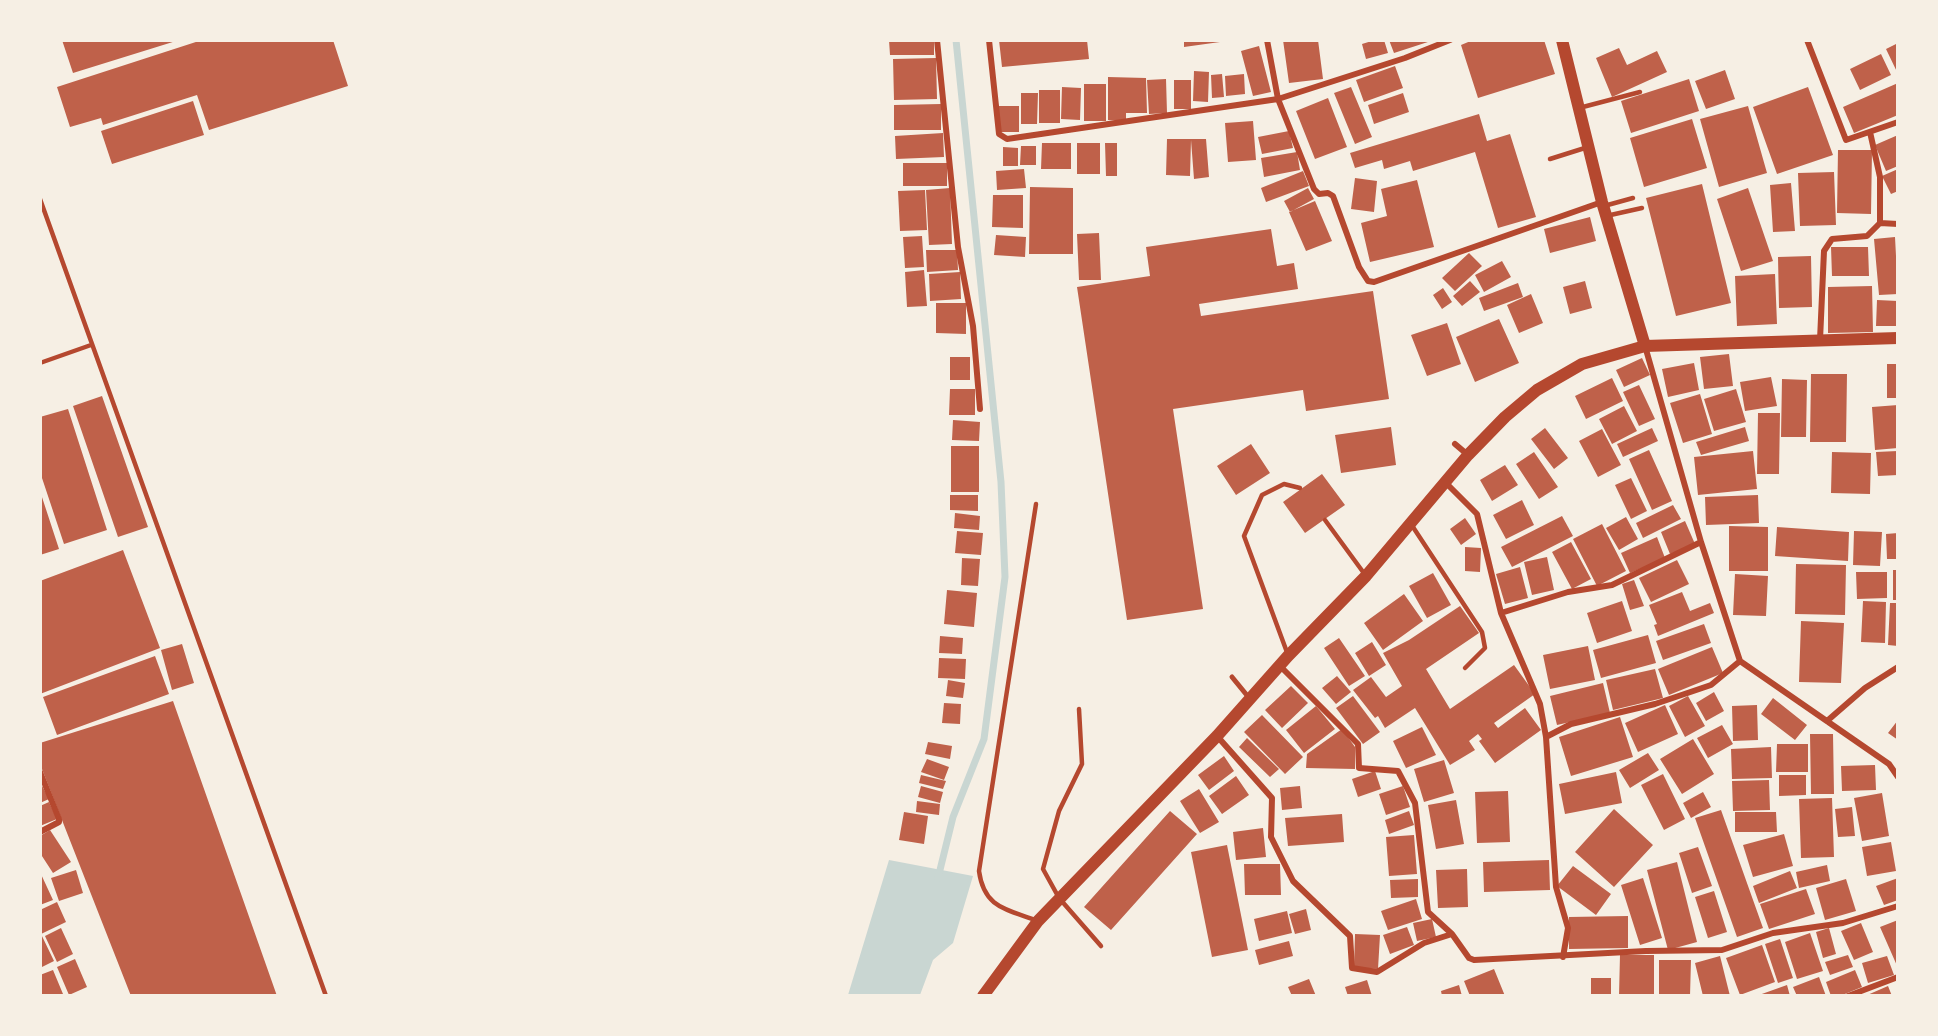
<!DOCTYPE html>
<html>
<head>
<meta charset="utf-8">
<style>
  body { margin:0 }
  #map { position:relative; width:1938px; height:1036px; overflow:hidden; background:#f6efe4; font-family:Spectral,serif }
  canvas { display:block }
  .frame { position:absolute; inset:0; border:42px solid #f6efe4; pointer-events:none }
</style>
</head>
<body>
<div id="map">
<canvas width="1938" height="1036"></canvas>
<div class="frame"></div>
</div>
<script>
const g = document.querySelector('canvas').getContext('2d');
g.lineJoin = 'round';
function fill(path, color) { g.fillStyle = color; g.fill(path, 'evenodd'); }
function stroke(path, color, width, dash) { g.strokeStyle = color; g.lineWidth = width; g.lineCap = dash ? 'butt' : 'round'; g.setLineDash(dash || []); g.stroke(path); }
const water = new Path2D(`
  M889,860L973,876L953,943L933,960L920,995H848Z`);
const stream = new Path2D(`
  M938,878L953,817L984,739L1005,577L1001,482L956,40`);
const building = new Path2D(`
  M62,40H176V41L73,73Z
  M202,40H333L348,86L209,130L197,95L103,125L101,118L70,127L57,87Z
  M889,40H934V55H890Z
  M999,40H1087L1089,59L1002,67Z
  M1184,40H1220V42L1184,47Z
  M1283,40H1318L1323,79L1289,83Z
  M1375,40H1384L1388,53L1366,59L1362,44Z
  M1389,40H1431V41L1394,53Z
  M1473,40H1544L1555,74L1478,98L1461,45Z
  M1898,43V74L1886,49Z
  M1259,46L1271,92L1253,96L1241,51Z
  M1619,48L1627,65L1657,51L1667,72L1612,97L1596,58Z
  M1881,54L1891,75L1860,90L1850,69Z
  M936,58L937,99L894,100L893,59Z
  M1395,66L1403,88L1364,102L1356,80Z
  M1725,70L1735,99L1706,109L1695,81Z
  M1194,71L1209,72L1208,102L1193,101Z
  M1222,74L1224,97L1212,98L1211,75Z
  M1244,74L1245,94L1226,96L1225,76Z
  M1108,77L1146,78L1147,113H1126V121L1108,120Z
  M1166,79L1167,113L1149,114L1147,80Z
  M1689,79L1699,111L1631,133L1621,101Z
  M1174,80H1191V109H1174Z
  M1898,83V115L1854,133L1843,107Z
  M1084,84H1106V121H1084Z
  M1062,87L1081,88L1080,120L1061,119Z
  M1351,87L1372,137L1355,144L1334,93Z
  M1808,87L1833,155L1777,174L1753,107Z
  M1039,90H1060V123H1039Z
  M1021,93H1038L1037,124H1021Z
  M1403,93L1409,112L1374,124L1368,105Z
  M1328,98L1347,147L1315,159L1296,111Z
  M193,101L204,135L112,164L101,131Z
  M941,104V130H894V105Z
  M999,106H1019V132H999Z
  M1748,106L1767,173L1719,187L1700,119Z
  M1479,114L1487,141L1510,134L1536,217L1498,228L1475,152L1413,171L1410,161L1384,169L1382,160L1355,168L1350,153Z
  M1692,119L1707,168L1644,187L1630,138Z
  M1253,121L1256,160L1228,162L1225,123Z
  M1289,131L1293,148L1262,154L1258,137Z
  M943,133L944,157L896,159L895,136Z
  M1898,135V166L1886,171L1875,145Z
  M1167,139H1206L1209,177L1194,179L1191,140L1190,176L1166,175Z
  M1042,143H1071V169H1041Z
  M1077,143H1100V174H1077Z
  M1105,143H1117V176H1106Z
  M1021,146H1036V165H1020Z
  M1003,147L1018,148V166H1003Z
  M1838,150H1872L1871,214L1837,213Z
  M1297,152L1300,170L1264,177L1261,158Z
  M903,163H947V186H903Z
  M1024,169L1026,188L997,190L996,171Z
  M1898,169V191L1891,194L1882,176Z
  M1303,171L1309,186L1266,202L1261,188Z
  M1834,172L1836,225L1800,226L1798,173Z
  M1355,178L1377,181L1374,212L1351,209Z
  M1417,180L1434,247L1370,262L1361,223L1387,216L1381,189Z
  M1791,183L1795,231L1773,232L1770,185Z
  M1702,184L1731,303L1676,316L1646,198Z
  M1030,187L1073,188V254H1029Z
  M950,188L952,244L929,245L926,190Z
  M1308,188L1314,199L1290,212L1284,201Z
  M1748,188L1773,261L1741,271L1717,199Z
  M925,190L927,230L900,231L898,191Z
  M993,195H1023V228L992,227Z
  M1315,201L1332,241L1306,251L1289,212Z
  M1590,217L1596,241L1550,253L1544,229Z
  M1271,229L1277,266L1294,263L1298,289L1199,304L1201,316L1373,291L1389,399L1306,411L1303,390L1173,409L1203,609L1127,620L1077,287L1150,276L1146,247Z
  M1099,233L1101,280H1079L1077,234Z
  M996,235L1026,237L1025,257L994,255Z
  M922,236L924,267L905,268L903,237Z
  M1895,237L1898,294L1879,295L1874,239Z
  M1831,247H1868L1869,276H1832Z
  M926,250H957L958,270L927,272Z
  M1469,253L1482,266L1455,291L1442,278Z
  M1811,256L1812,307L1779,308L1778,257Z
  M1502,261L1511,277L1484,292L1475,275Z
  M924,270L927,306L907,307L905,272Z
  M960,272L961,299L930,301L929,274Z
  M1775,274L1777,324L1737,326L1735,276Z
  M1470,281L1480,292L1462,306L1453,296Z
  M1585,281L1592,308L1570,314L1563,287Z
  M1518,283L1523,297L1484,311L1479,298Z
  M1872,286L1873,332L1828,333V287Z
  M1443,288L1452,302L1442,309L1433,295Z
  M1531,294L1543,323L1519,333L1507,305Z
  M1877,300L1898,301V326H1876Z
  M936,303H966V334L936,333Z
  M1499,319L1519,363L1475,382L1456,337Z
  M1447,323L1461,364L1427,376L1411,335Z
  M1729,354L1733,386L1704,389L1700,357Z
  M950,357H970V380H950Z
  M1642,358L1650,375L1624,387L1616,370Z
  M1694,363L1699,390L1668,397L1662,369Z
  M1887,364H1898V398H1887Z
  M1811,374H1847L1846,442H1810Z
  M1771,377L1777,406L1745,411L1740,382Z
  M1612,378L1623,401L1586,419L1575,396Z
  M1782,379L1807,380L1806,437H1781Z
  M1639,385L1655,419L1639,426L1623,392Z
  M950,389H975V415H949Z
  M1736,389L1746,422L1714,431L1704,399Z
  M1700,394L1712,434L1683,443L1670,403Z
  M102,396L148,527L118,537L73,406Z
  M1898,405V448L1875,450L1872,407Z
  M1624,406L1637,431L1612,444L1599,419Z
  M68,409L107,530L64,544L40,472V417Z
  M1758,413H1780L1779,474H1757Z
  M953,420L980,422L979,441L952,440Z
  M1391,427L1396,465L1341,473L1335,435Z
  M1745,427L1749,441L1701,455L1696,442Z
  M1545,428L1568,458L1554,469L1531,439Z
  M1652,428L1658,441L1623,457L1617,444Z
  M1602,429L1621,465L1598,477L1579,441Z
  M1251,444L1270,473L1236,495L1217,466Z
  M951,446H979V492H951Z
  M1649,450L1672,501L1652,510L1629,459Z
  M1753,451L1757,489L1698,495L1694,457Z
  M1898,451V475L1878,476L1876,452Z
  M1534,452L1558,487L1539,499L1516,464Z
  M1832,452L1871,453L1870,494L1831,493Z
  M1505,465L1518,485L1492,501L1480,480Z
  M1322,474L1345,505L1305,533L1283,502Z
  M1631,478L1647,511L1631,519L1615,485Z
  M40,491L59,549L40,555Z
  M950,495H978V511L950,510Z
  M1758,495L1759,523L1706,525L1705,497Z
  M1522,500L1534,525L1506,539L1493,515Z
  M1673,505L1681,519L1643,538L1636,523Z
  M955,513L980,516L979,530L954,528Z
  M1562,516L1573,536L1512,567L1501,547Z
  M1626,517L1638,539L1619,550L1606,528Z
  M1465,518L1476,534L1461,545L1450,529Z
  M1685,521L1695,544L1670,554L1661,532Z
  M1602,524L1626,571L1597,586L1573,539Z
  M1729,526L1768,527V571H1729Z
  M1777,527L1849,532L1848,561L1775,556Z
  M957,531L983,533L981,555L955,553Z
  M1854,531L1882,532L1880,566L1853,565Z
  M1898,533V559H1887L1886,534Z
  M1657,537L1665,558L1630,573L1621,553Z
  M1571,542L1591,579L1572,589L1552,552Z
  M1465,547L1481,548L1480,572L1465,571Z
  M123,550L160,648L40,694V581Z
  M1547,557L1554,590L1532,595L1524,562Z
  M962,558L980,559L978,586L961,585Z
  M1677,560L1689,584L1651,602L1639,578Z
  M1796,564L1846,565L1845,615L1795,614Z
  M1520,567L1528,598L1505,604L1496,574Z
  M1893,570H1898V600H1893Z
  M1856,572H1887V598L1857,599Z
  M1433,573L1451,605L1427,618L1409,586Z
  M1735,574L1768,576L1766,616L1733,615Z
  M1634,580L1644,606L1630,610L1622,584Z
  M947,590L977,593L974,627L944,624Z
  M1682,592L1690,611L1710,603L1714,613L1658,636L1654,625L1657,624L1649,605Z
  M1404,594L1423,621L1383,650L1364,623Z
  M1622,601L1632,631L1597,643L1587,613Z
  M1863,601L1886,602L1885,643L1861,642Z
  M1890,603H1898V646L1888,645Z
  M1460,606L1479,633L1426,669L1450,709L1514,665L1535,694L1494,723L1498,728L1525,708L1541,730L1495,763L1479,741L1482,739L1478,734L1469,741L1475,750L1450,765L1415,708L1385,728L1378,716L1375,718L1353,690L1371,677L1386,697L1402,686L1383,653L1409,640Z
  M1801,621L1844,623L1841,683L1799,682Z
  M1704,624L1711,643L1663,660L1656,641Z
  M1648,635L1656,663L1601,678L1593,650Z
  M940,636L963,638L962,654L939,653Z
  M1339,638L1365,676L1349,686L1324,648Z
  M1372,642L1386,665L1369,676L1355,653Z
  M182,644L194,683L172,690L161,650Z
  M1588,646L1595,680L1550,689L1543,655Z
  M1712,647L1723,673L1669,695L1658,669Z
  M155,656L169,694L57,735L43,697Z
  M939,658L966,659L965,679L938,678Z
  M1655,669L1663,698L1613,710L1606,680Z
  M1337,676L1351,692L1336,704L1322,688Z
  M948,680L965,683L963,698L946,696Z
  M1603,683L1610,713L1557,725L1550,696Z
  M1291,686L1308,703L1282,728L1265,710Z
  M1714,692L1724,711L1706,721L1696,703Z
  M1353,696L1380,732L1363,744L1336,708Z
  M1688,696L1705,726L1685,737L1669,706Z
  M1773,698L1807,725L1795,740L1761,714Z
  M173,701L277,996H131L40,764V743Z
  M944,703L961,704L960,724L942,723Z
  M1665,705L1678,734L1638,752L1625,723Z
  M1757,705L1758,740L1733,741L1732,706Z
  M1316,706L1335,729L1304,753L1286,730Z
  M1262,715L1303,757L1285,774L1244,732Z
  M1620,717L1633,757L1571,776L1559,737Z
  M1898,720V740L1888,733Z
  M1722,725L1733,744L1708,758L1697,738Z
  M1422,727L1436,755L1406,768L1393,741Z
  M1342,729L1355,747V769L1306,768L1307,754Z
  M1810,734H1833L1834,794H1811Z
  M1247,738L1279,769L1270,777L1239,747Z
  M1693,739L1714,774L1682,794L1660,759Z
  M928,742L952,746L950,759L925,754Z
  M1777,744H1808V772H1776Z
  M1771,747L1772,778L1732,779L1731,749Z
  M1648,753L1659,770L1630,788L1619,770Z
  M1224,756L1234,771L1209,790L1198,775Z
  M927,759L949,767L944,780L921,772Z
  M1444,760L1454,793L1424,802L1414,769Z
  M1875,765L1876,790L1842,791L1841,766Z
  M1375,771L1381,789L1358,797L1352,779Z
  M1616,772L1622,803L1565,814L1559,784Z
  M1663,774L1685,819L1664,830L1641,785Z
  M921,775L946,781L943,789L919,783Z
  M1779,775H1806V795L1779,796Z
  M1236,776L1249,795L1222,814L1209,796Z
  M1769,780L1770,810L1733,811L1732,781Z
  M40,782L49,799L40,803Z
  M921,786L943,792L940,803L918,797Z
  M1300,786L1302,808L1282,810L1280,788Z
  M1403,786L1410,807L1386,815L1379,794Z
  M1199,789L1219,822L1200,833L1180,801Z
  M1508,791L1510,842L1477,843L1475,792Z
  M1703,792L1711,807L1691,818L1683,803Z
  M1882,793L1889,836L1862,841L1854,798Z
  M1832,798L1834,857L1801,858L1799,799Z
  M1456,800L1464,844L1436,849L1428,805Z
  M917,801L940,804L939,815L916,812Z
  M49,802L57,819L40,826V806Z
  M1852,807L1855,836L1838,837L1835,809Z
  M1614,809L1653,845L1614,887L1575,852Z
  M1721,810L1763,928L1737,937L1695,818Z
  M1170,811L1197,834L1111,930L1084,907Z
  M1409,811L1414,825L1389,834L1385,820Z
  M904,812L928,816L924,844L899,840Z
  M1735,812H1776L1777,832H1735Z
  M1342,814L1344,842L1288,846L1285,818Z
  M1263,828L1266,857L1236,860L1233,832Z
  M50,830L71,862L53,873L40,853V836Z
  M1784,834L1793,866L1753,877L1743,845Z
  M1414,835L1417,874L1389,876L1386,837Z
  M1891,842L1896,871L1867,876L1862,847Z
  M1227,845L1248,950L1212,957L1191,852Z
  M1698,847L1712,886L1692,893L1679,853Z
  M1549,860L1550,890L1484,892L1483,862Z
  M1677,862L1697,942L1668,950L1647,870Z
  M1244,864H1280L1281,895H1245Z
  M1827,865L1830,881L1799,888L1796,872Z
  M1573,866L1611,894L1596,915L1557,886Z
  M1467,869L1468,907L1438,908L1436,870Z
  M76,870L83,893L59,901L51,878Z
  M1790,871L1797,888L1759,903L1753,886Z
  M40,872L53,900L40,905Z
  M1643,878L1662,938L1640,945L1621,885Z
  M1898,878V900L1884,905L1876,886Z
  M1418,879V897L1391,898L1390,880Z
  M1846,879L1856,911L1825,920L1816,888Z
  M1806,889L1815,914L1769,929L1760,904Z
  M1714,891L1727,932L1708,938L1695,897Z
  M1416,899L1422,919L1388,930L1381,911Z
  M57,902L66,922L41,934L54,961L40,968V910Z
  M1306,909L1311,930L1295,934L1289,914Z
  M1287,911L1292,933L1259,941L1254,919Z
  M1628,916V948L1569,949V917Z
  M1432,919L1436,937L1417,941L1413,923Z
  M1898,920V968L1880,927Z
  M1861,923L1873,952L1854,960L1841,931Z
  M1407,927L1414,945L1390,954L1383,935Z
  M61,928L73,954L57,962L45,936Z
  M1829,928L1836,954L1823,958L1816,932Z
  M1810,933L1823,971L1797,979L1785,942Z
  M1355,934L1380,935L1378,969L1354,968Z
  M1780,939L1793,978L1778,983L1765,944Z
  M1289,941L1293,956L1259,965L1255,950Z
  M1762,945L1775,982L1740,995L1726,958Z
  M1620,955H1654V996H1619Z
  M1848,955L1853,967L1830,975L1825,962Z
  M1720,956L1730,996H1703L1695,963Z
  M1887,956L1894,975L1868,983L1862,963Z
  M75,959L87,987L69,995L57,967Z
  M1659,960H1691L1690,996H1659Z
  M1494,969L1505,996H1470L1464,981Z
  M53,970L63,994L41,996L40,975Z
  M1855,970L1862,987L1840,996H1831L1826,982Z
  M1819,977L1826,996H1797L1793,987Z
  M1591,978H1611V996H1591Z
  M1309,979L1316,996H1292L1288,987Z
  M1367,980L1372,996H1348L1345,987Z
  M1459,985L1462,996H1442L1441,991Z
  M1787,985L1790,996H1759V995Z
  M1888,986L1892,996H1865Z`);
const service = new Path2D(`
  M1579,108L1640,92
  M1550,159L1588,147
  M40,199L326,996
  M1604,206L1633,198
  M1606,216L1642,208
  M40,363L91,345
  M1036,504L979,871C984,908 1006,909 1038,921
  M1325,520L1366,576
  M1411,524L1482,632L1485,648L1465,668
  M1288,655L1244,536L1262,495L1284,484L1300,488
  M1079,709L1082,764L1059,811L1043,869L1059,898L1101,946`);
const pedestrian = new Path2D(`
  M1232,677L1250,699`);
const minor = new Path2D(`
  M937,40L958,247L973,326L980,409
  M989,40L999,134L1007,139L1278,99L1405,58L1450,40
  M1267,40L1278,99L1314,189L1319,194L1328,193L1333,196L1359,267L1368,281L1374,282L1602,202
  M1807,40L1846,140L1898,122
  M1880,223L1898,224
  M1820,340L1824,251L1832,239L1867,236L1880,223V177L1870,132
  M1645,346L1701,542L1740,661L1889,764L1898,777
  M1455,444L1468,455
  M1445,482L1477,514L1501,613L1540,704L1546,737L1556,887L1568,928L1563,957
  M1501,613L1568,592L1612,585L1701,542
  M1280,666L1358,744L1359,768L1398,771L1415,803L1428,912L1452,934L1469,958L1474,960L1646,951L1722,950L1773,933L1843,923L1898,906
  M1827,721L1865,688L1898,667
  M1217,736L1272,798L1271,837L1293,881L1350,936L1352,968L1377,972L1424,943L1452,934
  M1546,737L1571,724L1655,704L1711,685L1740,661
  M40,772L59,819V822L40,832
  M1848,996L1898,977`);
const secondary = new Path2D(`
  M1562,40L1602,202L1645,346
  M983,996L1038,921L1217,736L1288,656L1366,576L1468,455L1505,417L1537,390L1582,364L1645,346L1898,338`);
fill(water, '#c9d6d2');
stroke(stream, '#c9d6d2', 7);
fill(building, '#bf614a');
stroke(service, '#b5482f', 4.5);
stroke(pedestrian, '#b5482f', 5);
stroke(minor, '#b5482f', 6);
stroke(secondary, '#b5482f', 12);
</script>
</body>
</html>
